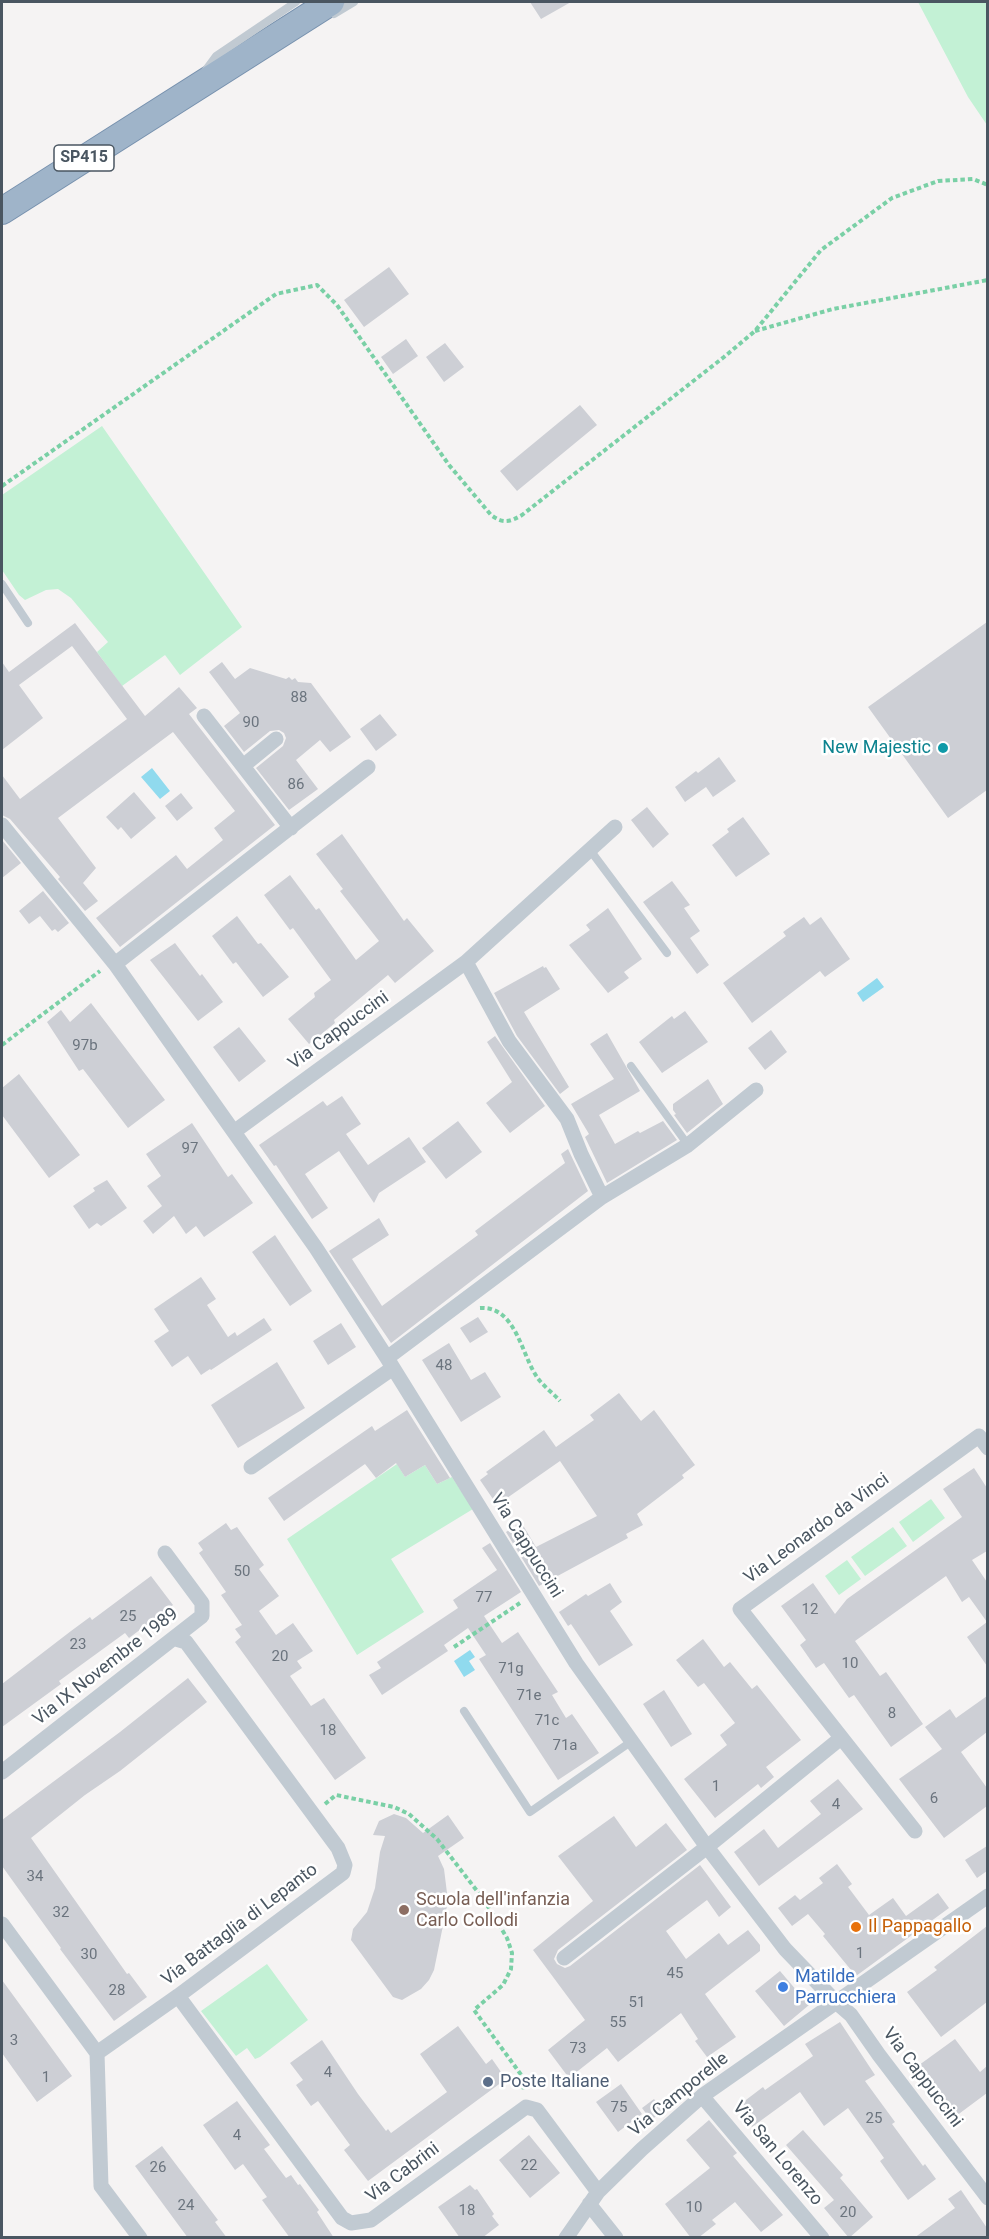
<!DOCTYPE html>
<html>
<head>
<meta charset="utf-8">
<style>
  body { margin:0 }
  #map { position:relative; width:989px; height:2239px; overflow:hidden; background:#f5f3f3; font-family:Roboto,sans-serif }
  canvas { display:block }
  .frame { position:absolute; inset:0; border:3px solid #4a5661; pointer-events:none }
</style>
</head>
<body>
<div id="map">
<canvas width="989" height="2239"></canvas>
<div class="frame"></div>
</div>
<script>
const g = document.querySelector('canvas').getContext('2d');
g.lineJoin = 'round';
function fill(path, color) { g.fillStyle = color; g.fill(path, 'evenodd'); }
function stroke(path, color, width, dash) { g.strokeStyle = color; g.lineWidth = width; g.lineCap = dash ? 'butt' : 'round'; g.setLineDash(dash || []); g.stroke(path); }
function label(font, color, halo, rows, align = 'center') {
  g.font = font + ' Roboto,sans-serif'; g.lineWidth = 5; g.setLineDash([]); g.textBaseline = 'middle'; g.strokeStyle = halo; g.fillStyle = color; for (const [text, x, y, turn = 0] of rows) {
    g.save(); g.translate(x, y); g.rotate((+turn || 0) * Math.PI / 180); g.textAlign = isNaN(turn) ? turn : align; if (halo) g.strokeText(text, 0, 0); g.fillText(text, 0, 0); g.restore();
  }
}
const green = new Path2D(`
  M918,2H987V125L968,97Z
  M102,426L242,627L180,675L165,655L122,686L97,652L108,642L71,598L58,589L46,590L25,600L19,595L2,570V495Z
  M397,1464L405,1477L425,1465L437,1484L452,1477L473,1509L391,1559L424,1612L357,1655L287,1539Z
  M931,1499L945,1518L913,1542L899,1522Z
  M893,1527L907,1546L865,1576L851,1557Z
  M847,1560L861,1579L839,1595L825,1576Z
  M267,1964L308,2020L260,2057L255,2059L247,2048L236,2056L201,2011Z`);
const water = new Path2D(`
  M152,768L170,791L160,799L141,777Z
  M877,978L884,987L863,1002L857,993Z
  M470,1650L475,1657L469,1661L475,1670L464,1677L454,1661Z`);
const building = new Path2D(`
  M530,2H571L541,19Z
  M389,267L409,294L364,327L344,300Z
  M406,339L418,356L393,374L381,357Z
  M445,343L464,367L444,382L426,357Z
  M580,405L597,425L517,491L500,471Z
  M987,622V790L948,818L868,707Z
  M75,623L145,716L179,687L197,708L189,714L275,825L120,947L96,918L176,855L187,869L223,840L214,828L235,811L173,732L58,818L96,868L83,883L98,901L85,911L58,879L60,877L10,819L2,815V775L20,799L127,719L72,646L19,685L43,718L2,750V662L9,672Z
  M222,662L235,679L250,668L286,679L289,677L292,680L295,678L298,682L311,683L351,737L330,752L320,740L296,760L318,789L289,810L256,768L283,746L286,738L284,733L279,730L270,731L244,752L224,726L240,713L209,672Z
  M380,714L397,735L376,751L360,729Z
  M719,757L736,781L713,797L706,787L685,802L675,787L696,771L698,773Z
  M134,792L156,818L131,839L121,827L118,830L106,817Z
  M181,793L193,808L177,821L165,806Z
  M647,807L669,834L653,848L631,820Z
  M743,817L770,854L736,877L712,845L729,832L727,829Z
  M342,834L404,921L407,918L434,951L395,983L388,975L334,1020L335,1023L309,1044L288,1019L315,997L314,993L331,980L293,928L290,930L264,895L290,875L316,910L319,908L356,960L379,941L340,891L343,889L316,854Z
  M2,840L21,863L2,878Z
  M672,881L690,905L684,908L700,931L690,938L709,965L697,974L643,902Z
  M43,891L69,923L58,932L55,929L52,931L40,916L29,924L19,911Z
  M608,908L642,959L624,972L629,978L608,993L569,945L590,930L586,925Z
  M237,916L258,944L261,943L289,977L263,997L236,962L233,964L212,936Z
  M804,917L810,925L821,917L850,959L825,977L820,971L752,1023L723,983L786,936L783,932Z
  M175,943L200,976L202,974L223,1002L198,1021L150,960Z
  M543,966L544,968L546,967L560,989L524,1012L569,1087L560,1094L517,1036L494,993Z
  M91,1003L165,1100L128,1128L83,1069L79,1071L47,1022L61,1010L70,1022Z
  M685,1011L708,1042L662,1073L639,1042L672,1016L674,1019Z
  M239,1027L266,1061L239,1082L213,1047Z
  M771,1030L787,1052L765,1070L748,1048Z
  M607,1033L640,1091L599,1115L615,1144L638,1131L640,1133L663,1121L677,1140L607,1183L585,1137L589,1134L571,1104L614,1079L590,1044Z
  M495,1036L545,1106L510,1133L486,1103L512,1082L487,1042Z
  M19,1074L80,1155L49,1178L2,1115V1088Z
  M708,1079L723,1104L687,1133L674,1115L676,1114L673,1110V1104Z
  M342,1096L361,1124L346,1134L368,1165L409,1137L426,1162L379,1193L374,1203L339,1151L305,1174L328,1208L312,1219L276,1165L274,1166L259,1145L323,1101L327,1106Z
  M458,1121L482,1152L446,1179L422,1148Z
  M192,1123L228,1177L232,1174L253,1203L204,1237L196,1226L186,1234L174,1216L153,1234L143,1221L162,1206L147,1186L161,1176L146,1154Z
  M568,1149L588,1191L391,1343L329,1251L379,1218L389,1235L352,1259L382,1306L478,1235L475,1231L565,1163L561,1154Z
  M107,1180L127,1208L101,1226L97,1223L89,1229L73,1206L95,1191L93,1188Z
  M275,1235L312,1291L290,1306L252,1252Z
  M201,1277L216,1299L207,1305L228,1337L235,1332L237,1336L264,1318L272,1330L211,1370L210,1369L201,1375L188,1356L172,1367L154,1341L169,1331L154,1309Z
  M478,1317L488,1332L470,1343L460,1328Z
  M341,1323L356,1347L328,1365L313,1341Z
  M449,1343L471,1380L485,1372L501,1397L461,1422L422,1360Z
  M277,1362L305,1408L238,1448L211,1405Z
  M619,1393L641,1421L654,1410L695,1465L682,1475L684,1478L637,1514L643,1525L626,1534L628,1538L539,1586L506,1532L521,1522L536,1547L597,1516L560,1461L497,1505L480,1480L488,1474L486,1472L544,1430L556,1447L594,1420L590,1415Z
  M407,1410L450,1478L437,1484L425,1465L405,1477L396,1463L376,1478L365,1464L284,1521L268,1498L372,1426L375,1431Z
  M974,1468L987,1488V1551L972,1560L987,1582V1622L969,1597L962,1602L946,1576L855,1641L880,1676L886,1672L923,1724L891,1747L854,1695L849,1698L824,1663L816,1668L800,1645L806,1640L781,1606L813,1583L835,1614L847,1599L962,1517L943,1489Z
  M226,1523L231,1530L237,1527L264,1565L259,1569L279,1596L259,1611L276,1635L293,1623L313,1651L297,1661L302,1668L290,1676L311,1706L324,1698L366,1758L335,1780L235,1642L241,1637L235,1629L242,1625L221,1595L226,1592L199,1553L203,1550L198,1543Z
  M490,1543L521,1592L484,1616L502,1643L518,1632L558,1692L552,1695L566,1718L572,1714L599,1753L558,1780L479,1659L486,1655L468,1628L444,1645L448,1651L382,1695L369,1675L381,1668L377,1662L458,1608L453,1600L497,1570L482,1548Z
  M151,1576L173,1605L129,1638L125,1633L59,1681L61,1684L2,1727V1684L71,1631L90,1617L92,1620Z
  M610,1583L622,1602L610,1611L633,1645L599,1666L571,1624L568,1626L559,1612L586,1594L588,1596Z
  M987,1622V1666L967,1637Z
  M703,1639L724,1667L730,1662L752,1689L757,1685L801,1740L766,1767L774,1777L761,1788L758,1784L715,1818L684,1779L727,1745L720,1735L735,1723L704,1683L698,1687L676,1660Z
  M188,1678L207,1702L120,1771L85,1795L31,1838L127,1974L129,1973L147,1997L114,2021L60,1949L61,1948L2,1866V1820L120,1732Z
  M664,1690L692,1734L671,1747L643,1704Z
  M987,1696V1732L961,1752L987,1788V1806L944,1838L899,1779L942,1749L925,1727L950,1709L956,1718Z
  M838,1779L863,1809L759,1886L734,1852L764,1829L778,1848L821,1814L810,1801Z
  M394,1814L406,1818L423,1833L448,1815L464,1838L438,1856L444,1869L448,1901L434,1970L429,1980L421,1989L402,2000L393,1997L351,1940L353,1929L367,1912L375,1888L380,1852L385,1836L373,1835L379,1821Z
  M614,1816L636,1847L666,1823L687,1850L558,1950L554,1959L557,1964L565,1968L570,1966L700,1865L731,1907L719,1917L707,1900L666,1931L686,1959L719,1933L728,1945L748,1930L760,1945V1951L705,1994L736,2037L707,2057L695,2041L698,2039L681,2013L618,2062L607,2048L569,2078L548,2050L585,2020L533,1950L593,1901L558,1856Z
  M987,1846V1871L977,1878L965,1860Z
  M837,1864L852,1884L848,1887L869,1915L893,1898L906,1916L938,1893L949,1908L856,1976L823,1936L825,1934L808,1914L792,1926L778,1908L795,1895L800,1900L823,1883L819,1878Z
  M987,1926V2002L941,2037L907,1992L937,1970L934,1967Z
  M780,1971L809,2005L784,2026L755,1991Z
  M2,1980L72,2076L37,2102L2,2053Z
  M840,2022L875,2075L865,2081L895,2122L892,2124L923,2166L925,2164L936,2179L908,2200L880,2161L884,2158L848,2108L824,2126L800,2092L752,2127L738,2106L763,2087L765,2090L813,2056L805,2044Z
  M458,2026L486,2064L492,2059L506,2079L368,2181L344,2150L350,2145L318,2101L311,2106L296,2085L303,2080L290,2063L322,2040L358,2094L386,2131L388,2129L391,2133L447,2092L420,2054Z
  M955,2039L980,2072L987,2066V2093L952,2119L915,2068Z
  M621,2084L642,2114L618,2132L596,2102Z
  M654,2099L663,2111L651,2120L642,2108Z
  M237,2101L270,2145L264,2149L286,2178L291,2175L298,2185L300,2184L319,2210L317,2212L334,2238H290L262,2200L267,2197L243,2164L235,2170L203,2125Z
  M709,2120L737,2153L733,2156L783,2215L761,2232L735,2202L712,2220L716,2224L698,2238H691L665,2204L710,2168L686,2140Z
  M803,2130L843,2175L840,2178L873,2217L849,2238L824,2208L834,2200L786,2145Z
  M529,2135L560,2173L530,2198L499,2160Z
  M162,2146L218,2220L215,2222L227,2238H188L135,2166Z
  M470,2185L475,2190L477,2189L494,2214L492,2216L499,2225L482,2238H460L438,2207Z
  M961,2190L987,2228V2238H914L955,2208L948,2199Z`);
const path = new Path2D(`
  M755,331L833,309L988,280
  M2,486L276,294L317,285L337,305L449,465L491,515C503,524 510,522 522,515L724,357L755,331L821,250L892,198L938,181L973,179L988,185
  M2,1045L100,971
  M480,1308C516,1306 521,1354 537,1377C543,1386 553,1393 560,1401
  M454,1647L520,1603
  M325,1804L336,1795L394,1807L409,1814L437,1839L484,1900L507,1938L512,1953L511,1969L503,1985L474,2010L522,2076L524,2091`);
const service = new Path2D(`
  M334,14L354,2
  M205,71L216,56L296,2
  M2,584L28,623
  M590,850L667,953
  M631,1066L688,1145
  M464,1711L530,1812L632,1741`);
const minor = new Path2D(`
  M204,716L291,828
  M243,766L276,739
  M2,825L115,964L316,1248L387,1358L576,1663L707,1847L785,1949L836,2002L851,2015L879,2055L988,2198
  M466,962L509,1041L567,1119L581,1154L602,1197
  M115,964L368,767
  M235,1131L466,962L615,827
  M387,1358L602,1197L688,1145L756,1090
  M251,1467L393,1368
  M2,1772L202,1616V1603L165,1553
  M915,1831L740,1609L979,1436L988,1448
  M2,1924L97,2053L101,2186L140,2238
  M564,1958L707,1847L841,1738
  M178,1996L342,2218L351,2223L371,2220L526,2107L537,2110L598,2192
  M97,2053L178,1996L343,1873L345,1865L338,1848L186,1642L176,1639
  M702,2096L822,2238
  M589,2204L616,2238
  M566,2238L598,2192L642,2149L702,2096L988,1896`);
const trunk = new Path2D(`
  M2,211L331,2`);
const markers = [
  [943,748,6,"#0f9aa8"],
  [404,1910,6,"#8d6e63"],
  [856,1927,6,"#e8710a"],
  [783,1987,6,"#3f7fe0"],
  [488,2082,6,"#5c6f8a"]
];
const numberNames = [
  ["88",299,698],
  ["90",251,723],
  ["86",296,785],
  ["97b",85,1046],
  ["97",190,1149],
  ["48",444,1366],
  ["50",242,1572],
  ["77",484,1598],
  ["12",810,1610],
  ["25",128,1617],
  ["23",78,1645],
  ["20",280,1657],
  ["10",850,1664],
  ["71g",511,1669],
  ["71e",529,1696],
  ["8",892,1714],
  ["71c",547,1721],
  ["18",328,1731],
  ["71a",565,1746],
  ["1",716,1787],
  ["6",934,1799],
  ["4",836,1805],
  ["34",35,1877],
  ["32",61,1913],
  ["1",860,1954],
  ["30",89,1955],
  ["45",675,1974],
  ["28",117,1991],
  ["51",637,2003],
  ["55",618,2023],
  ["3",14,2041],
  ["73",578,2049],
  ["4",328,2073],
  ["1",46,2078],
  ["75",619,2108],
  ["25",874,2119],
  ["4",237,2136],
  ["22",529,2166],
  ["26",158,2168],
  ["24",186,2206],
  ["10",694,2208],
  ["18",467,2211],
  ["20",848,2213]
];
const shields = [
  [84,158,60]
];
const shieldNames = [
  ["SP415",84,158]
];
const cultureNames = [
  ["New Majestic",931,748]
];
const streetNames = [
  ["Via Cappuccini",339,1031,-36],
  ["Via Leonardo da Vinci",817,1529,-36],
  ["Via Cappuccini",526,1546,58],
  ["Via IX Novembre 1989",106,1667,-38],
  ["Via Battaglia di Lepanto",240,1925,-37],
  ["Via Cappuccini",922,2078,53],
  ["Via Camporelle",679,2095,-39],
  ["Via San Lorenzo",777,2154,50],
  ["Via Cabrini",403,2173,-37]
];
const educationNames = [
  ["Scuola dell'infanzia",416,1900],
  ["Carlo Collodi",416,1921]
];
const foodNames = [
  ["Il Pappagallo",868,1927]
];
const shopNames = [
  ["Matilde",795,1977],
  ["Parrucchiera",795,1998]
];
const serviceNames = [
  ["Poste Italiane",500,2082]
];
fill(green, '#c3f1d5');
fill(water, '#90daee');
fill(building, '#cdcfd5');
stroke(trunk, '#7690ad', 28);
stroke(path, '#7ad0a6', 4, [4.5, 3]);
stroke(service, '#c1cad2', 8);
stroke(minor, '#c1cad2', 15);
stroke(trunk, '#9fb4c9', 26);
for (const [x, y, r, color] of markers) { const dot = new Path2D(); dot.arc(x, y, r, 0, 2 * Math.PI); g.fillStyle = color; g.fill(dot); stroke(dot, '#fff', 2); }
label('15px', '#6b747e', null, numberNames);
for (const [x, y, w] of shields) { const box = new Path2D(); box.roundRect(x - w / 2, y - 13, w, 26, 4.5); g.fillStyle = '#fff'; g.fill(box); stroke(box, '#4a5661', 1.5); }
label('bold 16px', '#4a5661', null, shieldNames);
label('18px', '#0d838f', '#fff', cultureNames, 'right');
label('18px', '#4a5661', '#fff', streetNames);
label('18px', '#785e54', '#fff', educationNames, 'left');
label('18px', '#c56008', '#fff', foodNames, 'left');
label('18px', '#366cbe', '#fff', shopNames, 'left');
label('18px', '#4e5e75', '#fff', serviceNames, 'left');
</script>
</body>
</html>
